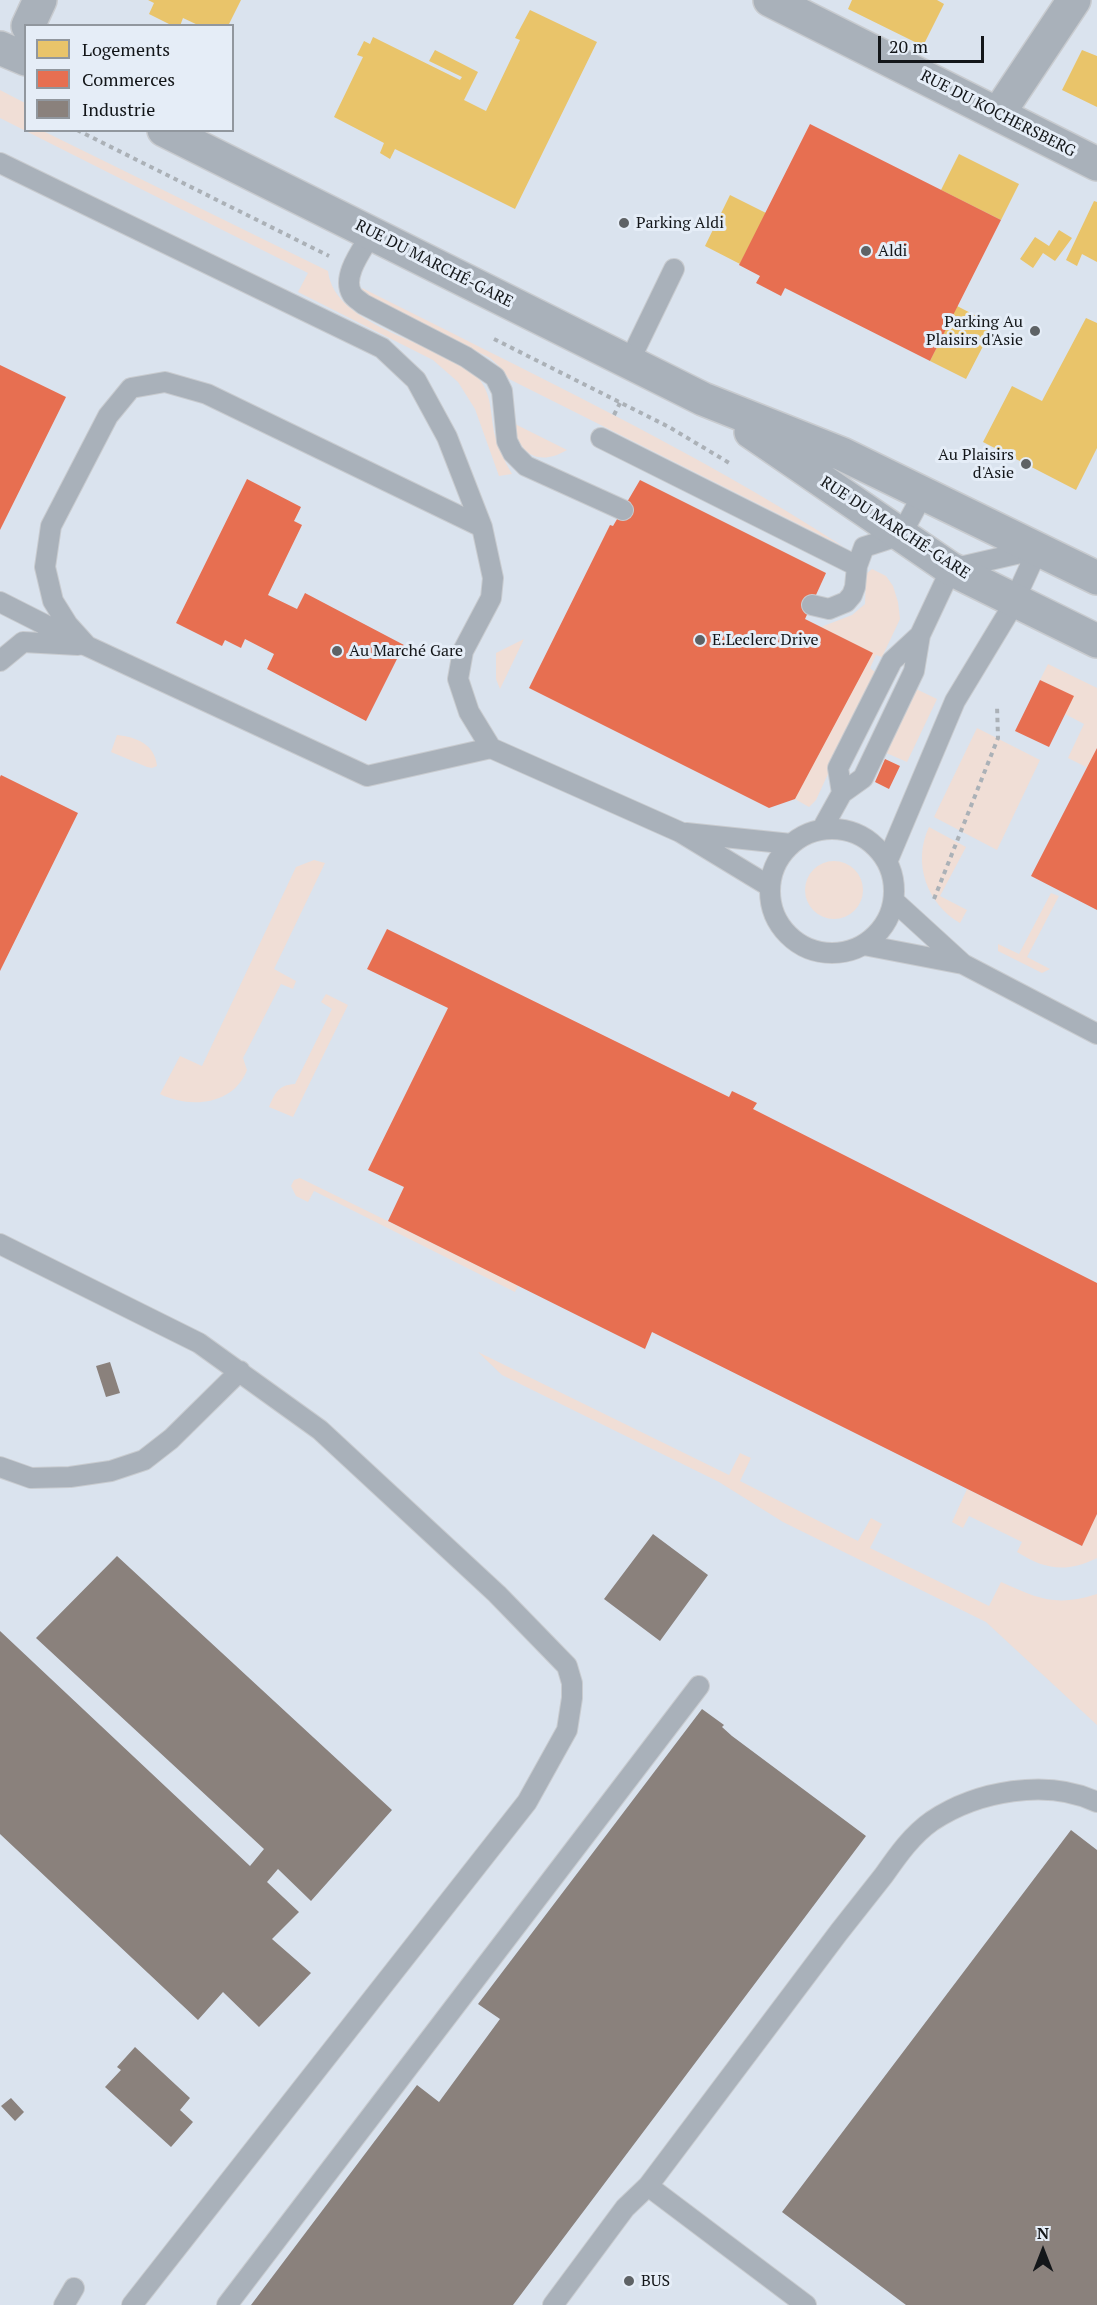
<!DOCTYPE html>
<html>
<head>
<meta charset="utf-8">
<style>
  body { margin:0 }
  #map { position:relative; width:1097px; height:2305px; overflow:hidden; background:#e9eef3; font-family:"PT Serif",serif }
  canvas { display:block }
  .legend { position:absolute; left:24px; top:24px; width:210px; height:108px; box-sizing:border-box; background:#e5edf7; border:2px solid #91979e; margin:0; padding:8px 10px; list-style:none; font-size:18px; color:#131619 }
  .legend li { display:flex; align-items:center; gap:12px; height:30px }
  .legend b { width:30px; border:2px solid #91979e }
  .north { position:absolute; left:1013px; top:2221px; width:60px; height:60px; -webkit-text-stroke:4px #e5edf7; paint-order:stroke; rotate:0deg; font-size:16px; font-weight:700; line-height:24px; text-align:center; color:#131619 }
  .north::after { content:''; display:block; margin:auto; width:21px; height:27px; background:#131619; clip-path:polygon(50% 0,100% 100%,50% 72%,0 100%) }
  .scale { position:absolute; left:878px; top:36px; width:106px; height:27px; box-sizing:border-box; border:3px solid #131619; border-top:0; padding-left:8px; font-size:18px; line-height:21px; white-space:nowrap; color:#131619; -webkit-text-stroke:4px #e5edf7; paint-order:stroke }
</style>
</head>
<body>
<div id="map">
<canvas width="1097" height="2305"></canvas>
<ul class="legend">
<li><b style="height:16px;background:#e9c46a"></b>Logements</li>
<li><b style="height:16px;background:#e76f51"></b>Commerces</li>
<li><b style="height:16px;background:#8a817c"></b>Industrie</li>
</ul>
<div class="north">N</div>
<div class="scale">20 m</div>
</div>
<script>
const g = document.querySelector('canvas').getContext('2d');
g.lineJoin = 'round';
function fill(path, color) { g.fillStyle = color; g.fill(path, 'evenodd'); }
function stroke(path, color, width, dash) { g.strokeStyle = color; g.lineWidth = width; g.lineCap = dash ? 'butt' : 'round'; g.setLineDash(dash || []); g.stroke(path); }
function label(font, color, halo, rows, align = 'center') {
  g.font = font + ' "PT Serif",serif'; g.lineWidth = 6; g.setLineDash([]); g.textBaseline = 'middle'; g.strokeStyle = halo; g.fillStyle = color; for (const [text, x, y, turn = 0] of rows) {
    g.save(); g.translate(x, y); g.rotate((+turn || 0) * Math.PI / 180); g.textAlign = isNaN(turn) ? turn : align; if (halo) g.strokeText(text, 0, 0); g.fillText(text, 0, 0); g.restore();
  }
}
const built = new Path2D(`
  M0,0H1097V2305H0ZM26,26H232V130H26Z`);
const green = new Path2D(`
  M0,90L25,103L26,130L43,131L328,271C334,328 440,342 476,376C493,392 490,416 495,436C499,450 505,462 512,474L499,476L475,409L458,382L433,360L298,292L308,273L0,118Z
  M362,288C524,370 691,448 844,547L509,379L500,367L490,358L373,299L363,292Z
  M513,423L567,450C538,467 519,454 513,423Z
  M872,569L886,576L893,586L898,602L900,619L882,657L876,655L870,668L875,672L816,800L809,807L795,799L872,653L821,627L852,615L865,604L866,574Z
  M524,639L500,689L496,679V653Z
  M1048,664L1097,688V748L1088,768L1068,758L1084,724L1065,714L1073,696L1040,680Z
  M914,688L937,699L907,762L884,752Z
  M977,728L1040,760L997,850L934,817Z
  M117,735C136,737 155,744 157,766L152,768L147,767L111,752Z
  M929,827L966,847L940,896L967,910L960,923C927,904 912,863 929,827Z
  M314,860L325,863L274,969L296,981L293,989L281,984L243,1058L247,1070C234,1105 190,1109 160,1094L180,1056L202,1066L296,867Z
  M805 890a29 29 0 1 1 58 0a29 29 0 1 1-58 0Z
  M1051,893L1059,896L1027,957L1050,969L1042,973L998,951V944L1019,954Z
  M326,994L348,1005L293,1117L269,1107C275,1093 278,1085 295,1084L332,1009L321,1002Z
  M300,1178L518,1285L515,1292L314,1191L308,1202L296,1196L291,1186L294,1180Z
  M478,1352L729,1475L740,1453L751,1458L740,1481L858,1541L871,1518L882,1524L870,1548L989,1606L1001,1582C1039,1599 1056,1607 1097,1594V1725L986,1622L783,1522L719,1482L502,1375Z
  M967,1489L1081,1546L1097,1514V1558C1066,1573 1046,1570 1017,1552L1022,1542L969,1516L963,1528L952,1522Z`);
const homes = new Path2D(`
  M148,0H241L228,26H200L183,18L180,26H173L149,14L154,3Z
  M852,0H937L944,4L923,46L848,9Z
  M530,10L597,42L515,209L395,149L390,159L380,153L384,143L334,117L363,57L357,55L364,41L370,44L373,37L460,80L462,77L429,61L435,50L478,72L464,100L486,111L520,40L515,38Z
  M1082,50L1097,56V107L1062,90Z
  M959,154L1019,184L1001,220L941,190Z
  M730,195L766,213L740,264L705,246Z
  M1094,201L1097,202V262L1082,254L1077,266L1066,260Z
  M1059,230L1072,238L1055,261L1043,253L1033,268L1020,259L1035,237L1049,246Z
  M957,306L994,325L966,379L930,361Z
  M1086,318L1097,323V448L1076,490L983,442L1012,386L1042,401Z`);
const shops = new Path2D(`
  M810,124L1001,220L930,361L785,288L781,296L756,283L760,276L739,265Z
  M0,365L66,397L0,530Z
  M247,479L301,507L294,521L302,525L268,595L297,609L305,593L404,645L366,721L267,669L274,654L245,639L241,648L225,640L222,646L176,623Z
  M640,480L826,573L805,619L873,653L795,799L769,808L529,688L610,525L613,526Z
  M1040,680L1074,696L1049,747L1015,731Z
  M1097,748V910L1031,876Z
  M885,759L900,766L889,789L875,782Z
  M1,775L78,813L0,971V777Z
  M387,929L729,1097L732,1091L757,1103L753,1109L1097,1283V1514L1082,1546L652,1332L645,1349L388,1221L404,1187L368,1170L448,1008L367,969Z`);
const industry = new Path2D(`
  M110,1362L120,1393L106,1397L96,1366Z
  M653,1534L708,1575L660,1641L604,1599Z
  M117,1556L392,1810L311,1901L278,1869L267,1882L299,1912L272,1939L311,1973L259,2027L223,1992L198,2020L0,1834V1631L250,1866L264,1849L36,1638Z
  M702,1709L724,1725L722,1727L732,1736L866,1836L513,2305H251L417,2085L439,2102L500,2019L478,2004Z
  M1071,1830L1097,1850V2305H906L782,2212Z
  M135,2047L190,2098L180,2110L193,2122L171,2147L105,2087L121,2070L117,2067Z
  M11,2098L24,2112L15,2121L1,2106Z`);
const path = new Path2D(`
  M77,130L329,256
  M494,339L669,427L731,464
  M614,415L620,403
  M934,899L998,738L997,705`);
const lane = new Path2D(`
  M0,163L382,348L416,380L447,437L482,527L493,578L491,598L463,651L458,679L469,712L491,748L680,832L769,886
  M372,233C363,249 341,276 352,294C354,298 360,301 363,304L466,357L495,377L502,391L507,441L513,453L526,466L623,510
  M629,362L674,269
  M601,438L857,566
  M0,602L87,646L367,776L491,748
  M812,605L829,609L846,602L852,595L855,587L857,566L864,547L901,535L923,494
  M87,646L68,625L53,601L45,567L51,526L108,416L131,388L165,382L207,394L482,527
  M0,661L23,642L78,645
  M842,793L838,768L892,661L920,635
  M770 891a62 62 0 1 1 124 0a62 62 0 1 1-124 0Z
  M822,829L842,793L863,778L914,671L920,635L951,569L1038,549
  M686,833L791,844
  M887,862L955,701L1010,610L1038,549
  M894,901L963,964L1097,1034
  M864,945L963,964
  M0,1244L199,1343L320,1430L497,1594L567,1666L572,1683V1698L567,1730L527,1802L132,2305
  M0,1467L31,1478L70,1477L111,1471L144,1460L171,1439L240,1371
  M648,2186C712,2101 775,2017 839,1932C854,1913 869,1894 884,1875C898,1855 912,1835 932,1821C977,1791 1047,1778 1097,1802
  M64,2305L74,2288
  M227,2305L699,1686
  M553,2305L625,2208L648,2186L806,2305`);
const street = new Path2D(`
  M770,0L1097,164
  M28,26L40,0
  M0,48L26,59
  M998,114L1074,0
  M164,130L703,399L842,454L1097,578
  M751,432L951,569L1097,641`);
const markers = [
  [624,223,6,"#5e6265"],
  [866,251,6,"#5e6265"],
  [1035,331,6,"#5e6265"],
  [1026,464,6,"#5e6265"],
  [700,640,6,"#5e6265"],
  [337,651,6,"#5e6265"],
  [629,2281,6,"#5e6265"]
];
const streetNames = [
  ["RUE DU KOCHERSBERG",998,114,27],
  ["RUE DU MARCHÉ-GARE",434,264,27],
  ["RUE DU MARCHÉ-GARE",895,528,33]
];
const poiNames = [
  ["Parking Aldi",636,223],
  ["Aldi",878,251],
  ["Parking Au",1023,322,"right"],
  ["Plaisirs d'Asie",1023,340,"right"],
  ["Au Plaisirs",1014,455,"right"],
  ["d'Asie",1014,473,"right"],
  ["E.Leclerc Drive",712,640],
  ["Au Marché Gare",349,651],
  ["BUS",641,2281]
];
fill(built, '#dae3ee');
fill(green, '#f0ded6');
fill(homes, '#e9c46a');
fill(shops, '#e76f51');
fill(industry, '#8a817c');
stroke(lane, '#c8cbcf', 22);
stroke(street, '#c8cbcf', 36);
stroke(path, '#abb1b7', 4, [4.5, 4.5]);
stroke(lane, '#a9b1ba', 20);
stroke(street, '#a9b1ba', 33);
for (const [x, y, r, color] of markers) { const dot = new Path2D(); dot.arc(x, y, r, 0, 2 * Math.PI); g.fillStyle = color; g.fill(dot); stroke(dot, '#e5edf7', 2); }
label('16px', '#131619', '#e5edf7', streetNames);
label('16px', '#131619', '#e5edf7', poiNames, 'left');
</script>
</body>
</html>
